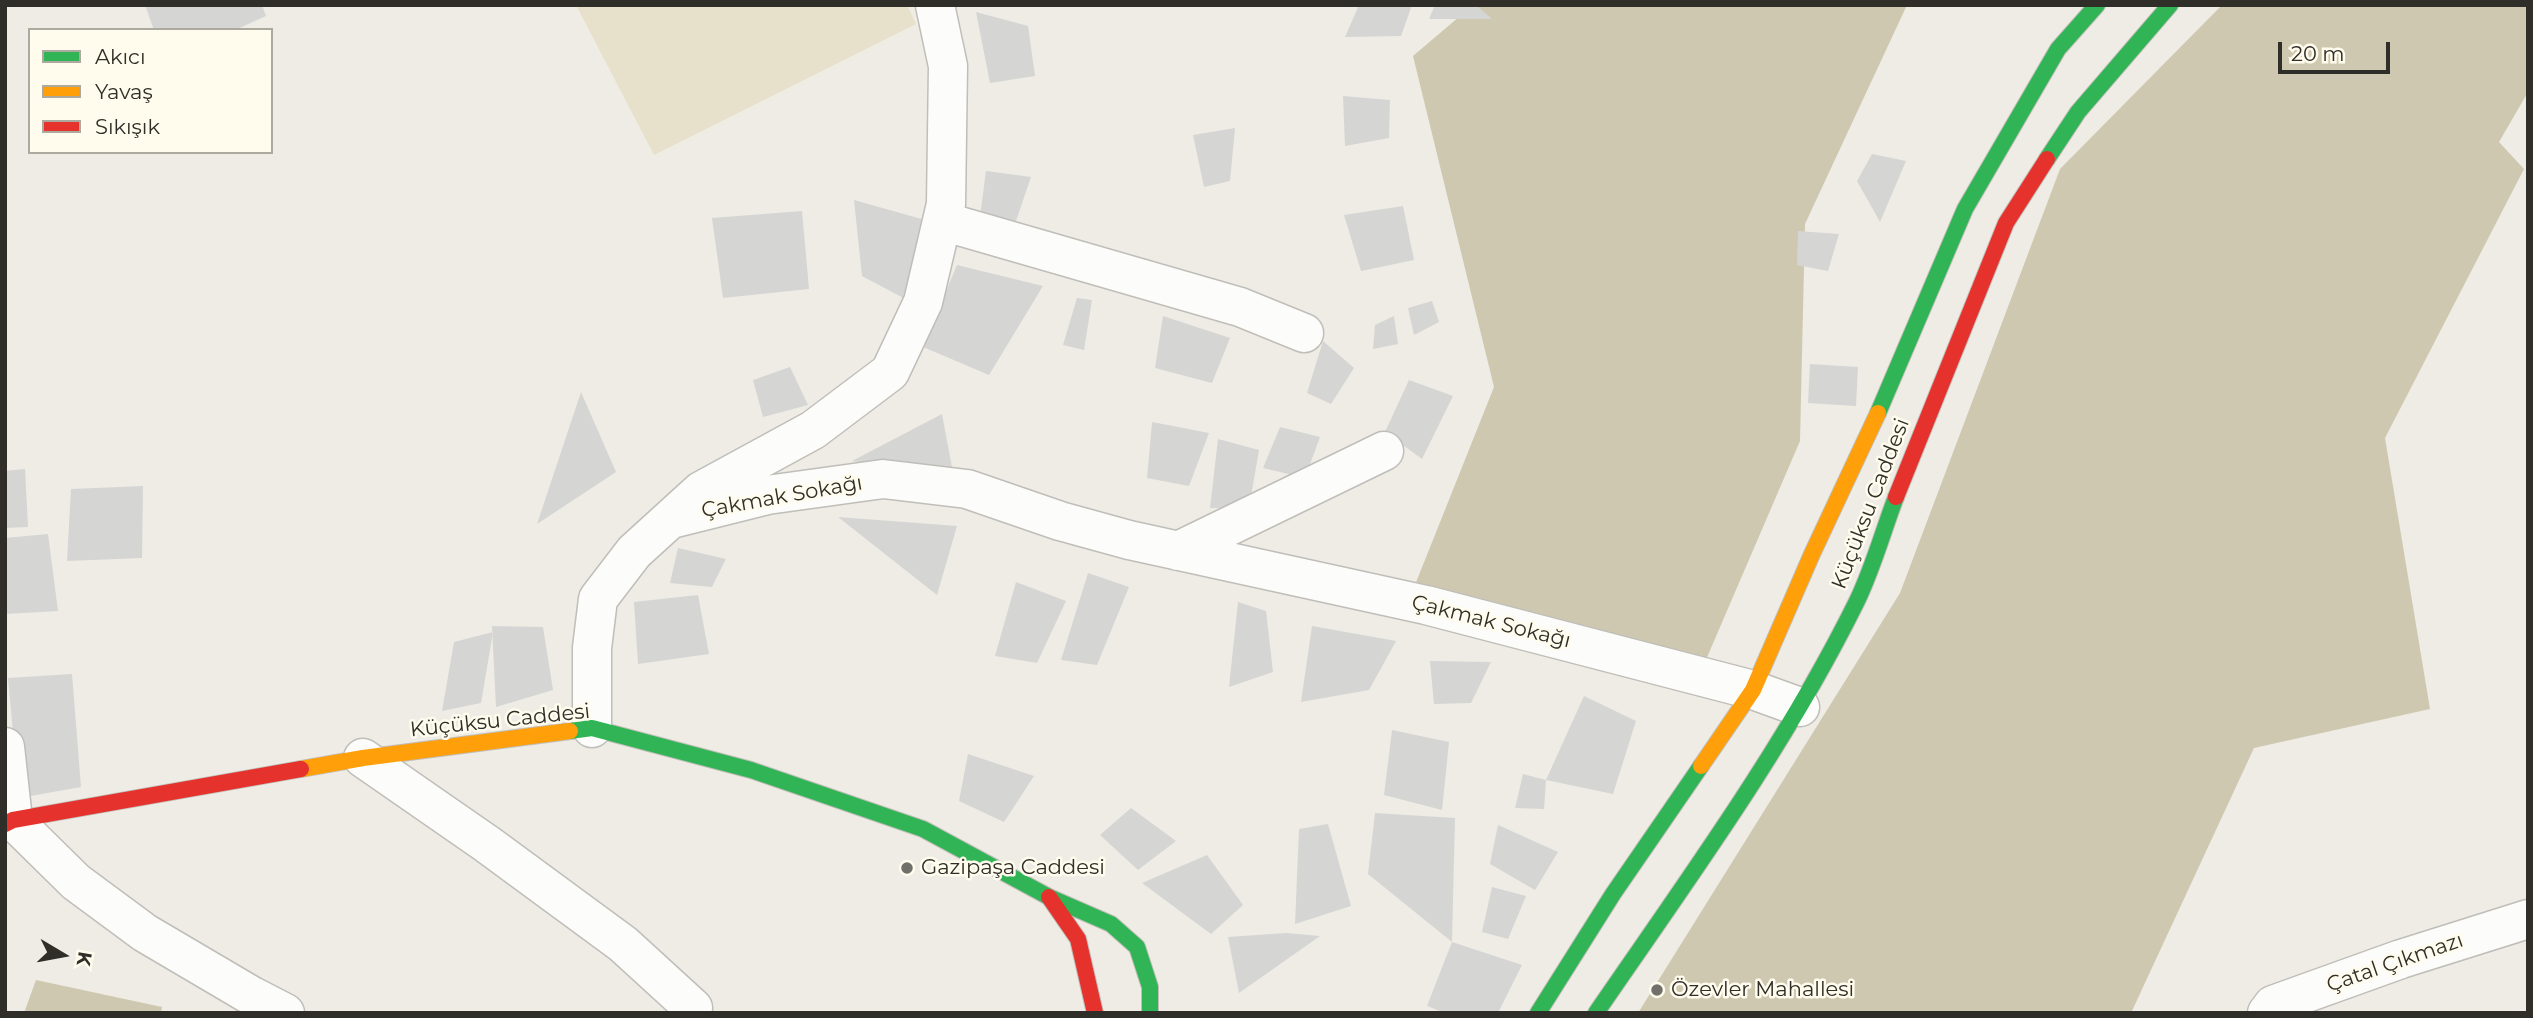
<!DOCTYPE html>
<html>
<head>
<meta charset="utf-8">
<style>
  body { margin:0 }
  #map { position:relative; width:2533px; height:1018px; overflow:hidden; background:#eeece4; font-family:Montserrat,sans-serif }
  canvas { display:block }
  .frame { position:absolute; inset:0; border:7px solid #2f2e28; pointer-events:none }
  .legend { position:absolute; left:28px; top:28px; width:245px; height:126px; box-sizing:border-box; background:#fffbed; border:2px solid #aca99e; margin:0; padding:9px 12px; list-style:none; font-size:21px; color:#2f2e28 }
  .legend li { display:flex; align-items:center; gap:14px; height:35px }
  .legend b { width:35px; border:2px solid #aca99e }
  .north { position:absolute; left:28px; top:920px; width:70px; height:70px; -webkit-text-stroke:5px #fffbed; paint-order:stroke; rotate:100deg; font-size:19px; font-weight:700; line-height:28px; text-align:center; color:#2f2e28 }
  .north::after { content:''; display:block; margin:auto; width:24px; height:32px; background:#2f2e28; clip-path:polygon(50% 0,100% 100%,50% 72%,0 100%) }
  .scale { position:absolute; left:2278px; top:42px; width:112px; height:32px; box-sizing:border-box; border:4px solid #2f2e28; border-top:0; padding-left:9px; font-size:21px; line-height:24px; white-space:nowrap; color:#2f2e28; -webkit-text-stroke:5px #fffbed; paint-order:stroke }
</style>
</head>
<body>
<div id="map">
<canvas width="2533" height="1018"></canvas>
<div class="frame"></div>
<ul class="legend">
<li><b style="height:9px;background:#30b455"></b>Akıcı</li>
<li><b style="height:9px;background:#ff9f0a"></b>Yavaş</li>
<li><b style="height:9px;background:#e5322d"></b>Sıkışık</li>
</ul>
<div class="north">K</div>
<div class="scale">20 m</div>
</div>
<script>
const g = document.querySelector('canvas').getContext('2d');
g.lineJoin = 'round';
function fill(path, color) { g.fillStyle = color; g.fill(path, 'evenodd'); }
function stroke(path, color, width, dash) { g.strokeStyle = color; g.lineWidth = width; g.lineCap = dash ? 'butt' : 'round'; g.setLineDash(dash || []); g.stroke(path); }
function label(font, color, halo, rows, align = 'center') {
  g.font = font + ' Montserrat,sans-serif'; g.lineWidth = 5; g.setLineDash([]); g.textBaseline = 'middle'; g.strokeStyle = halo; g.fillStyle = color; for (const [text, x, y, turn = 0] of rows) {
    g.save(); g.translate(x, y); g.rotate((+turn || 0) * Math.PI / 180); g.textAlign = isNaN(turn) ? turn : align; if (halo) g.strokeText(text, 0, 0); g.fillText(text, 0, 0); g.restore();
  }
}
const green = new Path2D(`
  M576,5H907L916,24L654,155Z`);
const forest = new Path2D(`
  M1473,5H1907L1805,224L1800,441L1702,669L1401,620L1494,387L1413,56Z
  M2222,5H2528V92L2499,142L2524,169L2385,438L2430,709L2254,748L2131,1013H1638L1900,593L2060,169Z
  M36,980L162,1007L161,1013H24Z`);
const building = new Path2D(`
  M145,5H262L266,16L235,30H154Z
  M1359,5H1412L1401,36L1345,37Z
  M1435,5H1476L1492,19H1429Z
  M976,12L1028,26L1035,76L990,83Z
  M1343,96L1390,100L1389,138L1345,146Z
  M1235,128L1230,181L1204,187L1193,135Z
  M1872,154L1906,161L1880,222L1857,181Z
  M986,171L1031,177L1014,227L978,232Z
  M854,200L925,220L913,303L862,276Z
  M1403,206L1414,260L1361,271L1344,215Z
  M802,211L809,289L723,298L712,218Z
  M1798,231L1839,234L1828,271L1797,265Z
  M957,265L1043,286L989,375L923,347Z
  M1077,298L1092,300L1084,350L1063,345Z
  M1432,301L1439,322L1414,335L1408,308Z
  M1163,316L1230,338L1212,383L1155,368Z
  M1394,316L1398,344L1373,349L1375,325Z
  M1323,341L1354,368L1331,404L1307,393Z
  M1810,364L1858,367L1856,406L1808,403Z
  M790,367L808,405L763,417L753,380Z
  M1409,380L1453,396L1422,459L1385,432Z
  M581,392L616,472L537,524Z
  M942,414L954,478L852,461Z
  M1152,422L1209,433L1189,486L1147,478Z
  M1280,427L1320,437L1305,478L1263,468Z
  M1218,439L1259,450L1249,508H1210Z
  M25,469L28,527L5,528V471Z
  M143,486L142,558L67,561L71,489Z
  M838,517L957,526L937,595Z
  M48,534L58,611L5,614V538Z
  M678,548L726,559L712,587L670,583Z
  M1088,573L1129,587L1097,665L1061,660Z
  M1016,582L1066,601L1037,663L995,656Z
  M698,595L709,654L638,664L634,602Z
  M1238,602L1266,611L1273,672L1229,687Z
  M492,626L543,627L553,690L496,707Z
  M1312,626L1396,641L1369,690L1301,702Z
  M493,632L481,703L442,711L454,642Z
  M1430,661L1491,662L1471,703L1434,704Z
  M72,674L81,787L19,798L8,678Z
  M1584,696L1636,721L1613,794L1546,780Z
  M1392,730L1449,742L1442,810L1384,795Z
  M968,754L1034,776L1004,822L959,801Z
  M1523,774L1546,780L1544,809L1515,808Z
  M1131,808L1176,841L1138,870L1100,835Z
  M1375,813L1455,818L1452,942L1368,874Z
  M1328,824L1351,906L1295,924L1299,829Z
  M1498,825L1558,852L1535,890L1490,864Z
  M1207,855L1243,905L1211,934L1142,883Z
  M1492,887L1526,896L1508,939L1482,932Z
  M1286,933L1320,936L1239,993L1228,937Z
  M1452,942L1522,965L1498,1013H1445L1427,1006Z`);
const street = new Path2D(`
  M942,221L1240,307L1304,333
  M671,519L767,495L883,479L967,489L1060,521L1129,540L1426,605L1753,690L1800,707
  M1178,551L1384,451
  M592,728V648L598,599L634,552L701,491L813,430L890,372L923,302L946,204L948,66L935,5
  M5,747L13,820L76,882L145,933L252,996L285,1013
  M363,758L487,844L623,944L693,1008
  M2267,1013L2273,1005L2401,959L2528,919`);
const fast = new Path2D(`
  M2047,159L2078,112L2170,5
  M1878,413L1965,209L2058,49L2097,5
  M570,731L592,728L751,770L923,829L1049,897L1111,924L1137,947L1150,987V1013
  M1538,1013L1613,894L1701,766
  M1596,1013C1688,879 1785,747 1857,601C1873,568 1883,531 1896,497`);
const slow = new Path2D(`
  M1701,766L1753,690L1812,554L1878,413
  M301,769L363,758L570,731`);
const jam = new Path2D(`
  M1896,497L2006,223L2047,159
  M5,824L13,820L301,769
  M1049,897L1078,939L1095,1013`);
const markers = [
  [907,868,7,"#72706a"],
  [1657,990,7,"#72706a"]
];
const streetNames = [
  ["Çakmak Sokağı",782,497,-10],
  ["Küçüksu Caddesi",1871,504,-69],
  ["Çakmak Sokağı",1491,622,14],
  ["Küçüksu Caddesi",500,721,-6],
  ["Çatal Çıkmazı",2395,963,-19]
];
const poiNames = [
  ["Gazipaşa Caddesi",921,868],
  ["Özevler Mahallesi",1671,990]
];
fill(green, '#e7e1cb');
fill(forest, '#cfc8b0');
fill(building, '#d5d5d4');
stroke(street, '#c0beb9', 41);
stroke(fast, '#c0beb9', 18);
stroke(slow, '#c0beb9', 18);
stroke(jam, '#c0beb9', 18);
stroke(street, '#fcfcfb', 38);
stroke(fast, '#30b455', 16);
stroke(slow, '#ff9f0a', 16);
stroke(jam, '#e5322d', 16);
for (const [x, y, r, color] of markers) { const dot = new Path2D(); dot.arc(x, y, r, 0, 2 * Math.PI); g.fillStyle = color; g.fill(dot); stroke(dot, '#fffbed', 2.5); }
label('21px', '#2f2e28', '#fffbed', streetNames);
label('21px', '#2f2e28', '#fffbed', poiNames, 'left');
</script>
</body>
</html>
